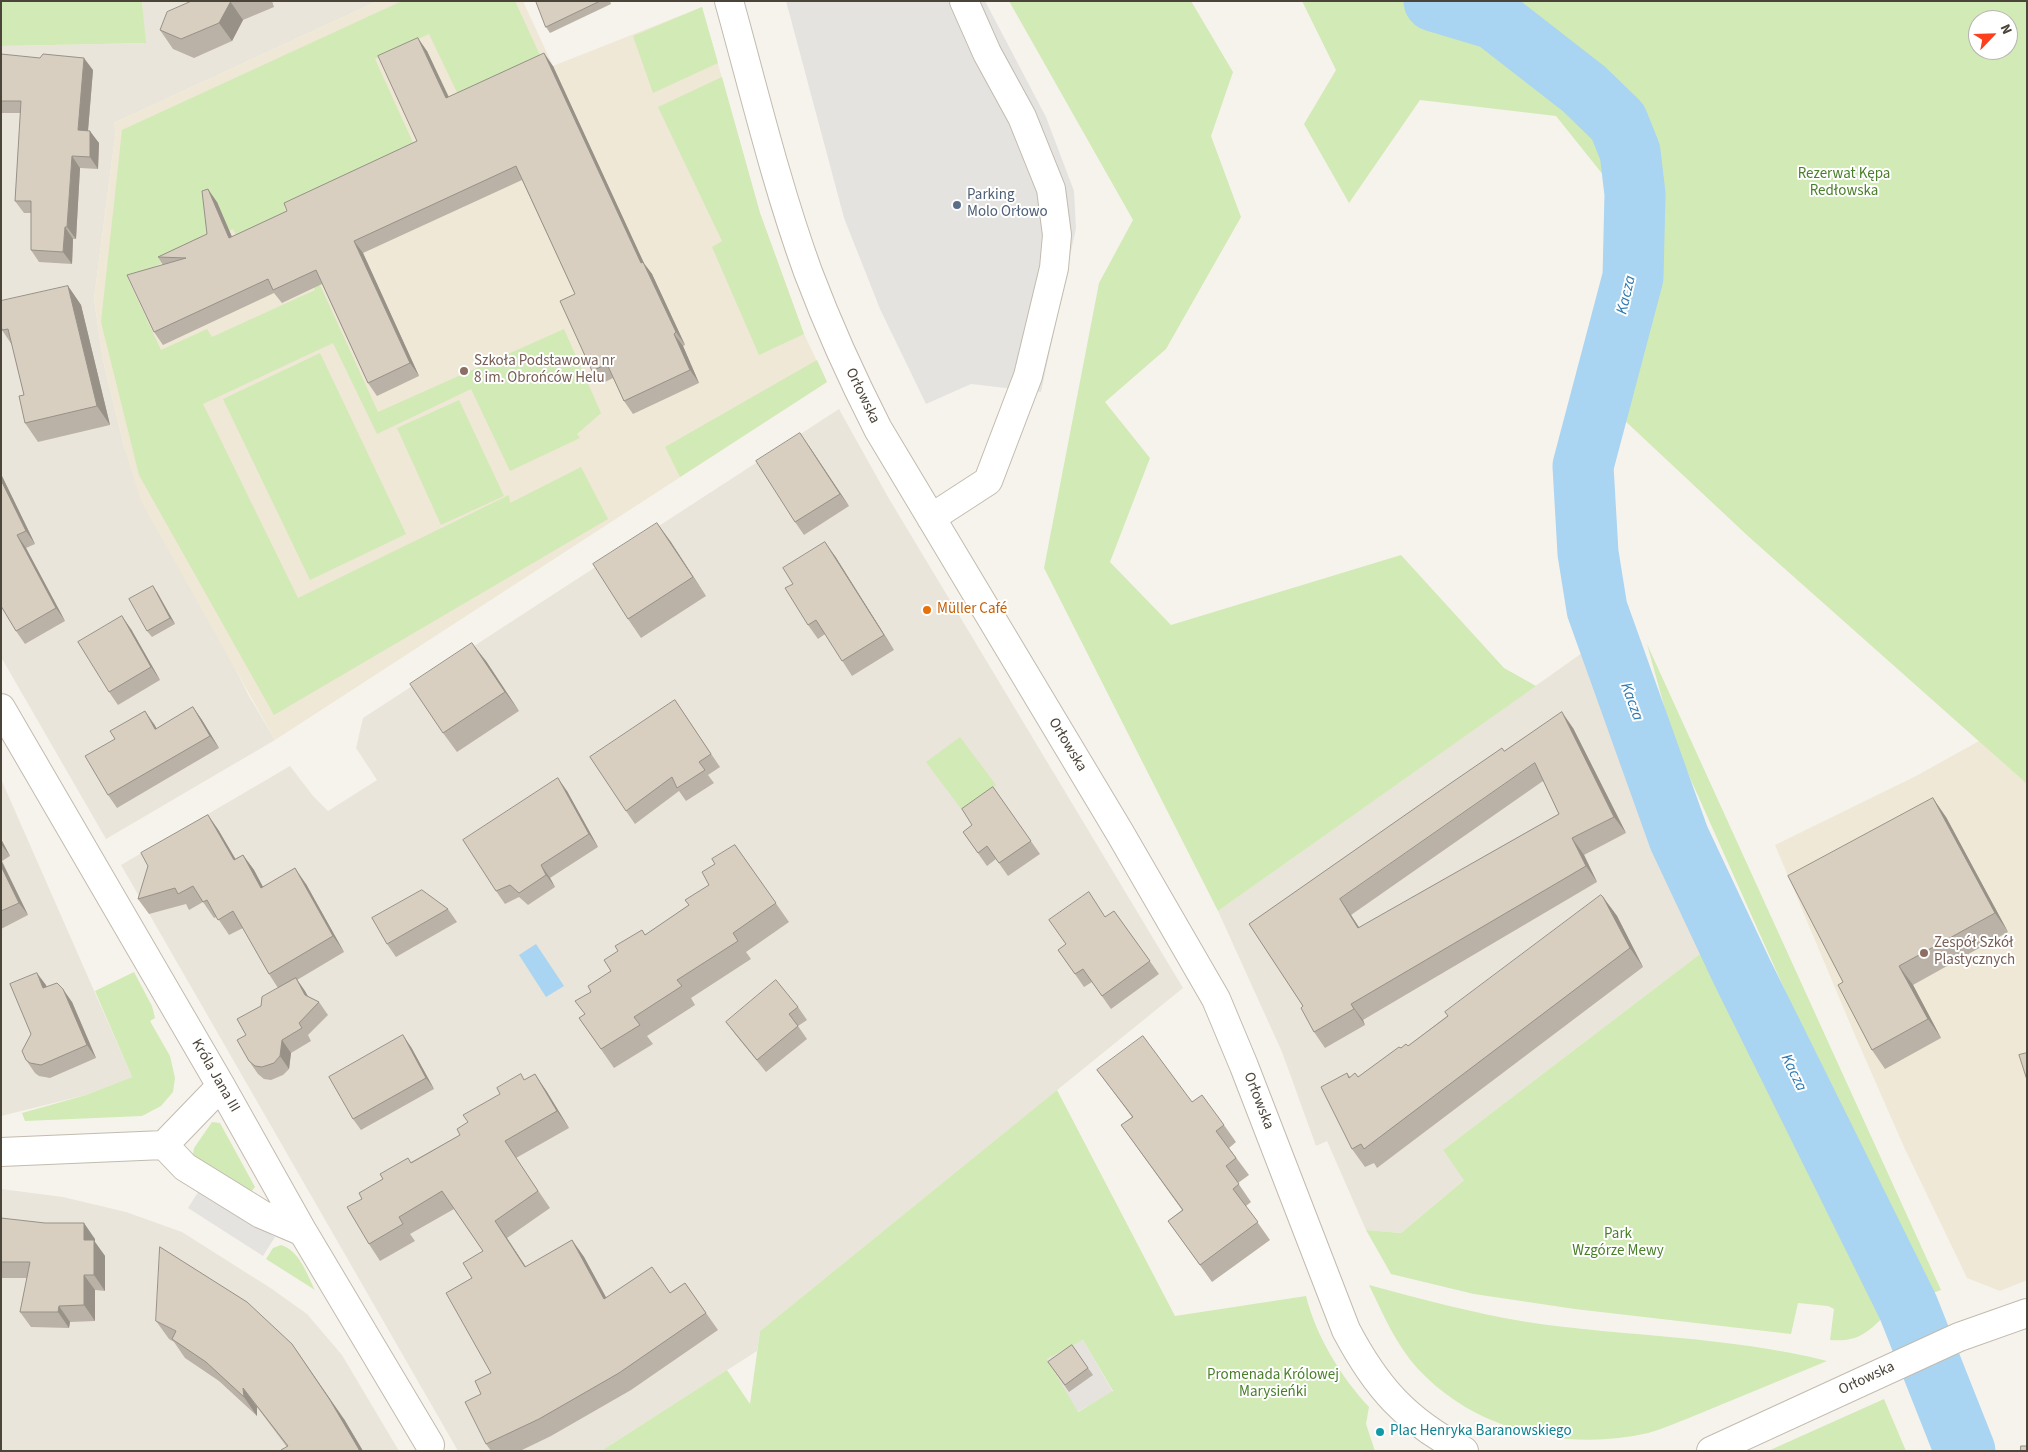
<!DOCTYPE html>
<html>
<head>
<meta charset="utf-8">
<style>
  body { margin:0 }
  #map { position:relative; width:2028px; height:1452px; overflow:hidden; background:#f6f3ec; font-family:"Source Sans 3",sans-serif }
  canvas { display:block }
  .frame { position:absolute; inset:0; border:2px solid #4b4439; pointer-events:none }
  .north { position:absolute; left:1968px; top:10px; width:50px; height:50px; box-sizing:border-box; background:#fff; border:1px solid #b7b4b0; border-radius:50%; rotate:66deg; font-size:14px; font-weight:700; line-height:20px; text-align:center; color:#4b4439 }
  .north::after { content:''; display:block; margin:auto; width:18px; height:22px; background:#fc3f1d; clip-path:polygon(50% 0,100% 100%,50% 72%,0 100%) }
</style>
</head>
<body>
<div id="map">
<canvas width="2028" height="1452"></canvas>
<div class="frame"></div>
<div class="north">N</div>
</div>
<script>
const g = document.querySelector('canvas').getContext('2d');
g.lineJoin = 'round';
function fill(path, color) { g.fillStyle = color; g.fill(path, 'evenodd'); }
function stroke(path, color, width, dash) { g.strokeStyle = color; g.lineWidth = width; g.lineCap = dash ? 'butt' : 'round'; g.setLineDash(dash || []); g.stroke(path); }
function label(font, color, halo, rows, align = 'center') {
  g.font = font + ' "Source Sans 3",sans-serif'; g.lineWidth = 4; g.setLineDash([]); g.textBaseline = 'middle'; g.strokeStyle = halo; g.fillStyle = color; for (const [text, x, y, turn = 0] of rows) {
    g.save(); g.translate(x, y); g.rotate((+turn || 0) * Math.PI / 180); g.textAlign = isNaN(turn) ? turn : align; if (halo) g.strokeText(text, 0, 0); g.fillText(text, 0, 0); g.restore();
  }
}
const residential = new Path2D(`
  M142,1H378L114,123L116,129L94,299L103,360L125,450L249,696L275,740L106,839L1,657V46L145,43Z
  M839,409L888,497L1183,988L760,1331L757,1351L601,1451H458L121,865L290,766L313,796L328,811L377,780L356,748L363,718Z
  M1582,653L1668,877L1713,944L1443,1150L1465,1179L1401,1233L1366,1230L1327,1141L1316,1146L1282,1052L1218,911Z
  M1,779L132,1077L86,1095L1,1116Z
  M1,1189L63,1197L126,1212L182,1232L272,1289L307,1314L342,1355L399,1451H1Z`);
const industrial = new Path2D(`
  M1083,1340L1113,1392L1077,1412L1047,1359Z`);
const education = new Path2D(`
  M378,1H523L553,66L702,7L760,213L804,334L827,382L275,740L141,501L125,450L103,360L94,299L116,129L114,123Z
  M1979,741L2027,784V1280L2000,1291L1967,1278L1904,1147L1854,1033L1775,845L1916,776Z`);
const green = new Path2D(`
  M1,1H142L146,43L1,46Z
  M402,1H515L544,64L465,109L429,34L375,59L415,147L284,207L290,220L240,243L233,229L128,279L161,350L207,329L212,337L315,290L310,277L315,274L378,412L564,329L601,413L577,434L580,438L510,471L471,389L377,434L333,343L203,404L298,598L509,495L510,503L581,467L608,519L274,715L139,475L101,322L122,130Z
  M1009,1H1191L1233,72L1211,136L1241,217L1166,349L1105,402L1150,458L1110,562L1171,625L1401,555L1504,668L1536,686L1218,911L1044,568L1099,283L1133,220Z
  M1302,1H2027V784L1749,537L1622,418L1616,191L1556,116L1420,100L1349,203L1304,124L1336,70ZM1978,20H2008V50H1978Z
  M702,7L718,63L653,93L633,36Z
  M722,77L760,213L804,334L759,355L712,247L722,241L658,107Z
  M320,353L406,534L310,580L223,399Z
  M817,360L827,382L680,477L665,447Z
  M459,400L504,496L441,525L397,428Z
  M1647,644L1941,1290L1922,1297L1674,742Z
  M960,737L996,785L962,810L926,762Z
  M1713,944L1813,1135L1884,1316C1867,1334 1856,1342 1830,1340L1834,1309L1828,1306L1798,1303L1791,1334L1575,1309L1474,1294L1391,1274L1366,1230L1401,1233L1464,1180L1443,1150Z
  M134,972L152,1006L155,1018L150,1021L170,1056L175,1078L173,1092L161,1106L142,1116L25,1121L22,1113L86,1095L132,1077L95,991Z
  M1057,1090L1175,1316L1306,1296C1316,1336 1341,1377 1369,1407L1366,1424L1375,1451H601L727,1370L750,1404L760,1331ZM1083,1340L1113,1391L1078,1412L1047,1359Z
  M212,1122L220,1123L255,1187L250,1193L200,1162L193,1154L194,1148Z
  M281,1245C299,1250 307,1274 315,1290L266,1259L273,1248Z
  M1369,1285C1421,1299 1473,1313 1527,1322C1627,1337 1729,1336 1827,1361C1785,1378 1743,1396 1701,1413C1683,1420 1666,1428 1648,1433C1566,1452 1476,1431 1418,1369C1396,1345 1383,1314 1369,1285Z
  M1884,1399L1906,1451H1768Z`);
const parking = new Path2D(`
  M786,1H985L1046,117L1074,191L1076,228L1041,392L971,384L926,404L880,309L844,218Z
  M200,1189L275,1237L263,1256L188,1208Z`);
const water = new Path2D(`
  M536,944L564,986L546,997L519,955Z`);
const river = new Path2D(`
  M1434,1L1494,19L1584,89L1618,122L1630,152L1635,194L1633,277L1583,466L1588,553L1597,609L1679,838L1742,972L1908,1307L1965,1451`);
const street = new Path2D(`
  M729,1C754,91 776,184 808,272C828,325 852,378 878,429L1120,833L1216,999L1244,1066L1346,1330C1376,1387 1406,1421 1464,1451
  M931,518L988,481L1028,376L1054,268L1057,235L1051,189L1022,117L987,53L964,1
  M1,708L221,1086L303,1232L430,1445
  M164,1145L185,1167L261,1214L303,1232
  M1,1152L164,1145L221,1086
  M1711,1451L1959,1337L2027,1313`);
const wall = new Path2D(`
  M192,1H272L274,7L243,20L232,41L194,58L173,49L160,30Z
  M536,1H610L611,4L550,33L546,27Z
  M427,51L449,97L553,66L643,262L652,274L685,345L683,346L699,383L633,414L624,401L613,378L601,384L592,371L575,294L522,180L363,253L419,376L377,396L368,383L322,284L282,303L274,293L163,345L154,332L163,265L158,257L207,234L217,202L232,237L287,211L417,141Z
  M1,54L93,70L88,131L99,143L98,169L80,168L76,239H73L72,264L39,262L31,250V213H24L15,201L21,113H1Z
  M68,286L81,305L110,425L38,442L25,423L24,395L12,345L2,330Z
  M809,446L849,506L804,535L795,522Z
  M1,474L35,544L26,548L65,621L25,644L16,631L1,606Z
  M657,523L706,596L641,638L628,619Z
  M835,556L894,650L852,676L825,634L818,639L808,625Z
  M157,592L175,624L152,637L147,631Z
  M131,629L160,680L118,705L109,692Z
  M486,661L519,711L457,752L443,733Z
  M675,700L720,767L708,775L714,783L686,801L679,791L635,824L626,811Z
  M193,707L202,720L219,748L117,808L108,795L154,724L157,729Z
  M1573,728L1626,833L1584,855L1597,882L1363,1020L1365,1025L1325,1048L1314,1032L1303,1006L1249,924L1504,751ZM1543,781L1559,814L1359,928L1351,915Z
  M993,787L1040,854L1008,876L996,859L987,866L963,832L972,825Z
  M567,791L598,847L550,878L555,887L528,905L519,897L505,904L496,891Z
  M208,815L219,831L235,859L243,855L254,870L263,887L306,884L344,952L297,980L308,996L319,1002L328,1015L308,1035L311,1041L291,1053L289,1069L283,1075L271,1080L264,1079L258,1074L249,1061L246,1035L261,1006L278,988L269,974L243,928L229,935L217,917L214,918L203,902L189,910L186,904L149,914L138,899Z
  M1946,817L2008,932L1913,985L1941,1038L1885,1069L1872,1050L1843,982Z
  M1,839L10,856L2,861L28,915L1,929Z
  M735,845L789,922L746,952L751,959L691,998L695,1005L647,1036L653,1044L614,1068L579,1018L584,1015L591,992L645,935L689,905L709,885L715,864Z
  M1603,897L1617,916L1643,967L1377,1168L1374,1163L1365,1167L1352,1149L1347,1073L1350,1077H1358L1401,1048L1408,1046Z
  M448,909L457,922L396,957L387,944Z
  M1114,911L1159,974L1111,1009L1092,982L1084,987L1058,950Z
  M46,985V987L72,1002L96,1058L50,1078L39,1076L35,1073L26,1060L31,1034Z
  M798,1007L807,1020L798,1026L807,1039L766,1072L735,1034L726,1022Z
  M411,1047L434,1089L361,1130L353,1119Z
  M1097,1070L1192,1102L1224,1125L1236,1142L1229,1148L1249,1175L1238,1183L1251,1202L1246,1206L1270,1240L1212,1282L1168,1221L1182,1210L1121,1125L1132,1117Z
  M535,1074L547,1092L569,1128L516,1158L550,1208L507,1238L526,1267L572,1240L584,1257L606,1297L670,1293L685,1283L718,1330L631,1390L551,1436L520,1451H491L486,1444L481,1394L491,1373L472,1278L483,1251L454,1209L410,1234L415,1241L380,1261L369,1244L362,1199L411,1162L460,1135L468,1122L525,1080Z
  M1,1218L95,1239V1242L105,1256V1291L95,1290V1321L70,1322L69,1328L31,1327L20,1312L27,1278H1Z
  M156,1321L344,1419L363,1451H281L287,1447L257,1407V1416L219,1381L185,1358L174,1342L169,1339Z
  M1072,1345L1093,1375L1069,1392L1048,1362Z`);
const shadedWall = new Path2D(`
  M230,1L243,20L232,41L219,23Z
  M418,38L427,51L455,111L446,98Z
  M544,53L553,66L650,276L641,263Z
  M84,58L93,70L87,142L78,130Z
  M90,131L99,143L98,169L90,157Z
  M72,156L80,168L76,239L67,227Z
  M208,189L217,202L238,251L229,238Z
  M65,227L73,239L72,264L63,252Z
  M354,241L363,253L419,376L410,363Z
  M643,262L652,274L685,345L676,332Z
  M68,286L81,305L110,425L97,406Z
  M674,334L683,346L699,383L690,370Z
  M800,433L809,446L849,506L840,494Z
  M1,474L35,544L26,531L1,480Z
  M657,523L671,542L706,596L693,577Z
  M17,535L26,548L65,621L56,608Z
  M825,542L835,556L894,650L884,635Z
  M153,586L157,592L175,624L170,618Z
  M122,616L131,629L160,680L151,667Z
  M472,643L486,661L519,711L505,692Z
  M193,707L202,720L219,748L210,736Z
  M145,711L154,724L164,742L155,729Z
  M1562,712L1573,728L1626,833L1614,817Z
  M558,778L567,791L598,847L589,834Z
  M1933,798L1946,817L2008,932L1995,913Z
  M208,815L219,831L245,875L234,860Z
  M1572,838L1584,855L1597,882L1586,866Z
  M1,839L10,856L1,844Z
  M243,855L254,870L272,904L261,888Z
  M1,860L28,915L19,903L1,866Z
  M541,865L550,878L555,887L546,875Z
  M295,868L306,884L344,952L333,936Z
  M1603,897L1617,916L1643,967L1630,948Z
  M1340,899L1351,915L1370,944L1358,928Z
  M1899,966L1913,985L1941,1038L1928,1019Z
  M37,973L46,985L52,1001L43,988Z
  M296,978L305,991L314,1008L305,995Z
  M63,989L72,1002L96,1058L87,1045Z
  M1351,1004L1363,1020L1365,1025L1354,1009Z
  M403,1035L411,1047L434,1089L426,1078Z
  M282,1040L291,1053L289,1069L280,1056Z
  M535,1074L547,1092L569,1128L557,1111Z
  M495,1221L507,1238L537,1284L525,1267Z
  M84,1223L95,1239V1242L105,1256V1291L94,1275L84,1240Z
  M572,1240L584,1257L616,1316L604,1299Z
  M84,1275L95,1290V1321L84,1305Z
  M59,1306L70,1322L69,1328L58,1312Z
  M292,1344L344,1419L363,1451H360Z
  M243,1388L257,1407V1416L244,1397Z`);
const building = new Path2D(`
  M192,1H231L219,23L181,39L160,30L167,12Z
  M536,1H600L546,27Z
  M418,38L446,98L544,53L641,263L643,262L676,332L674,334L690,370L624,401L607,364L592,371L560,301L575,294L516,166L354,241L410,363L368,383L316,270L273,290L268,279L154,332L127,275L186,258L158,257L207,234L202,191L208,189L229,238L287,211L284,203L417,141L378,56Z
  M1,54L40,58L43,54L84,58L78,130L90,131V157L72,156L67,227H65L63,252L31,250V201H15L21,101H1Z
  M68,286L97,406L25,423L19,396L24,395L8,329L2,330L1,326V301Z
  M800,433L840,494L795,522L756,461Z
  M1,480L26,531L17,535L56,608L16,631L1,606Z
  M657,523L693,577L628,619L593,564Z
  M825,542L884,635L842,661L816,620L808,625L785,588L793,584L783,568Z
  M153,586L170,618L147,631L129,599Z
  M122,616L151,667L109,692L78,642Z
  M472,643L505,692L443,733L410,684Z
  M675,700L711,754L699,762L705,770L677,788L672,777L626,811L590,757Z
  M193,707L210,736L108,795L85,756L115,739L110,731L145,711L155,729Z
  M1562,712L1614,817L1572,838L1586,866L1351,1004L1354,1009L1314,1032L1301,1008L1303,1006L1249,924L1451,783L1502,748L1504,751ZM1535,763L1559,814L1358,928L1340,899Z
  M558,778L589,834L541,865L546,875L519,893L510,885L496,891L463,840Z
  M993,787L1031,841L999,863L987,846L978,853L963,832L972,825L962,809Z
  M1933,798L1995,913L1899,966L1928,1019L1872,1050L1838,985L1843,982L1788,876Z
  M208,815L234,860L243,855L261,888L295,868L333,936L269,974L233,911L218,920L207,900L203,902L193,886L178,894L175,888L138,899L148,866L141,853Z
  M735,845L776,903L733,933L738,941L677,980L682,986L634,1017L640,1025L601,1049L579,1018L585,1014L575,1001L591,992L588,986L611,971L604,960L618,951L615,946L642,930L645,935L689,905L685,900L709,885L702,872L715,864L712,859Z
  M1,866L19,903L1,911Z
  M422,890L448,909L387,944L372,918Z
  M1089,892L1105,917L1114,911L1150,961L1102,996L1083,969L1075,974L1058,950L1066,944L1049,920Z
  M1601,895L1603,897L1630,948L1364,1149L1361,1144L1352,1149L1321,1087L1347,1073L1349,1078L1355,1073L1358,1077L1399,1047L1401,1048L1406,1044L1408,1046L1448,1016L1445,1012Z
  M37,973L43,988L57,983L63,989L87,1045L41,1065L30,1063L26,1060L22,1051L31,1034L10,984Z
  M296,978L305,995L319,1002L299,1023L302,1028L282,1040L280,1056L274,1063L262,1067L255,1066L249,1061L237,1040L246,1035L237,1019L261,1006L262,997Z
  M776,980L798,1007L789,1014L798,1026L757,1060L726,1022Z
  M403,1035L426,1078L353,1119L329,1077Z
  M1143,1036L1192,1102L1202,1095L1224,1125L1216,1131L1236,1158L1226,1166L1239,1184L1233,1189L1258,1222L1200,1265L1168,1221L1183,1210L1121,1125L1133,1117L1097,1070Z
  M2027,1053V1080L2019,1055Z
  M521,1074L524,1080L535,1074L557,1111L505,1141L538,1191L495,1221L525,1267L572,1240L604,1299L652,1267L670,1293L685,1283L706,1313L619,1373L539,1419L486,1444L465,1402L481,1394L475,1381L491,1373L446,1293L472,1278L463,1263L483,1251L442,1191L399,1217L403,1224L369,1244L347,1207L362,1199L359,1193L383,1179L380,1174L408,1158L411,1163L460,1135L457,1129L468,1122L463,1115L500,1094L497,1088Z
  M1,1218L45,1223H84V1240H94V1275H84V1305L59,1306L58,1312H20L30,1262H1Z
  M160,1247L247,1302L292,1344L330,1400L360,1451H281V1450L288,1446L243,1388L244,1397L206,1362L172,1339L176,1331L156,1321Z
  M1072,1345L1088,1368L1065,1385L1048,1362Z
  M2021,1446H2027V1451H2021Z`);
const markers = [
  [957,205,5,"#5c6f8a"],
  [464,371,5,"#8d6e63"],
  [927,610,5,"#e8710a"],
  [1924,953,5,"#8d6e63"],
  [1380,1432,5,"#0f9aa8"]
];
const parkNames = [
  ["Rezerwat Kępa",1844,175],
  ["Redłowska",1844,192],
  ["Park",1618,1235],
  ["Wzgórze Mewy",1618,1252],
  ["Promenada Królowej",1273,1376],
  ["Marysieńki",1273,1393]
];
const serviceNames = [
  ["Parking",967,196],
  ["Molo Orłowo",967,213]
];
const educationNames = [
  ["Szkoła Podstawowa nr",474,362],
  ["8 im. Obrońców Helu",474,379],
  ["Zespół Szkół",1934,944],
  ["Plastycznych",1934,961]
];
const streetNames = [
  ["Orłowska",862,396,64],
  ["Orłowska",1067,745,59],
  ["Króla Jana III",215,1076,60],
  ["Orłowska",1258,1101,69],
  ["Orłowska",1867,1379,-25]
];
const foodNames = [
  ["Müller Café",937,610]
];
const cultureNames = [
  ["Plac Henryka Baranowskiego",1390,1432]
];
const waterNames = [
  ["Kacza",1627,295,-77],
  ["Kacza",1631,702,70],
  ["Kacza",1793,1073,64]
];
fill(residential, '#eae5da');
fill(industrial, '#e6e2dd');
fill(education, '#efe8d6');
fill(green, '#d2eab5');
fill(parking, '#e5e3e0');
fill(water, '#a9d4f2');
stroke(river, '#a9d4f2', 61);
stroke(street, '#c2bbae', 30);
stroke(street, '#fff', 28);
fill(wall, '#bab2a6');
fill(shadedWall, '#979187');
fill(building, '#d8cfc1');
stroke(building, '#979187', 1);
for (const [x, y, r, color] of markers) { const dot = new Path2D(); dot.arc(x, y, r, 0, 2 * Math.PI); g.fillStyle = color; g.fill(dot); stroke(dot, '#fff', 2); }
label('15px', '#4a7f2a', '#fff', parkNames);
label('15px', '#4e5e75', '#fff', serviceNames, 'left');
label('15px', '#785e54', '#fff', educationNames, 'left');
label('15px', '#4b4439', '#fff', streetNames);
label('15px', '#c56008', '#fff', foodNames, 'left');
label('15px', '#0d838f', '#fff', cultureNames, 'left');
label('italic 16px', '#2e7ab2', '#fff', waterNames);
</script>
</body>
</html>
